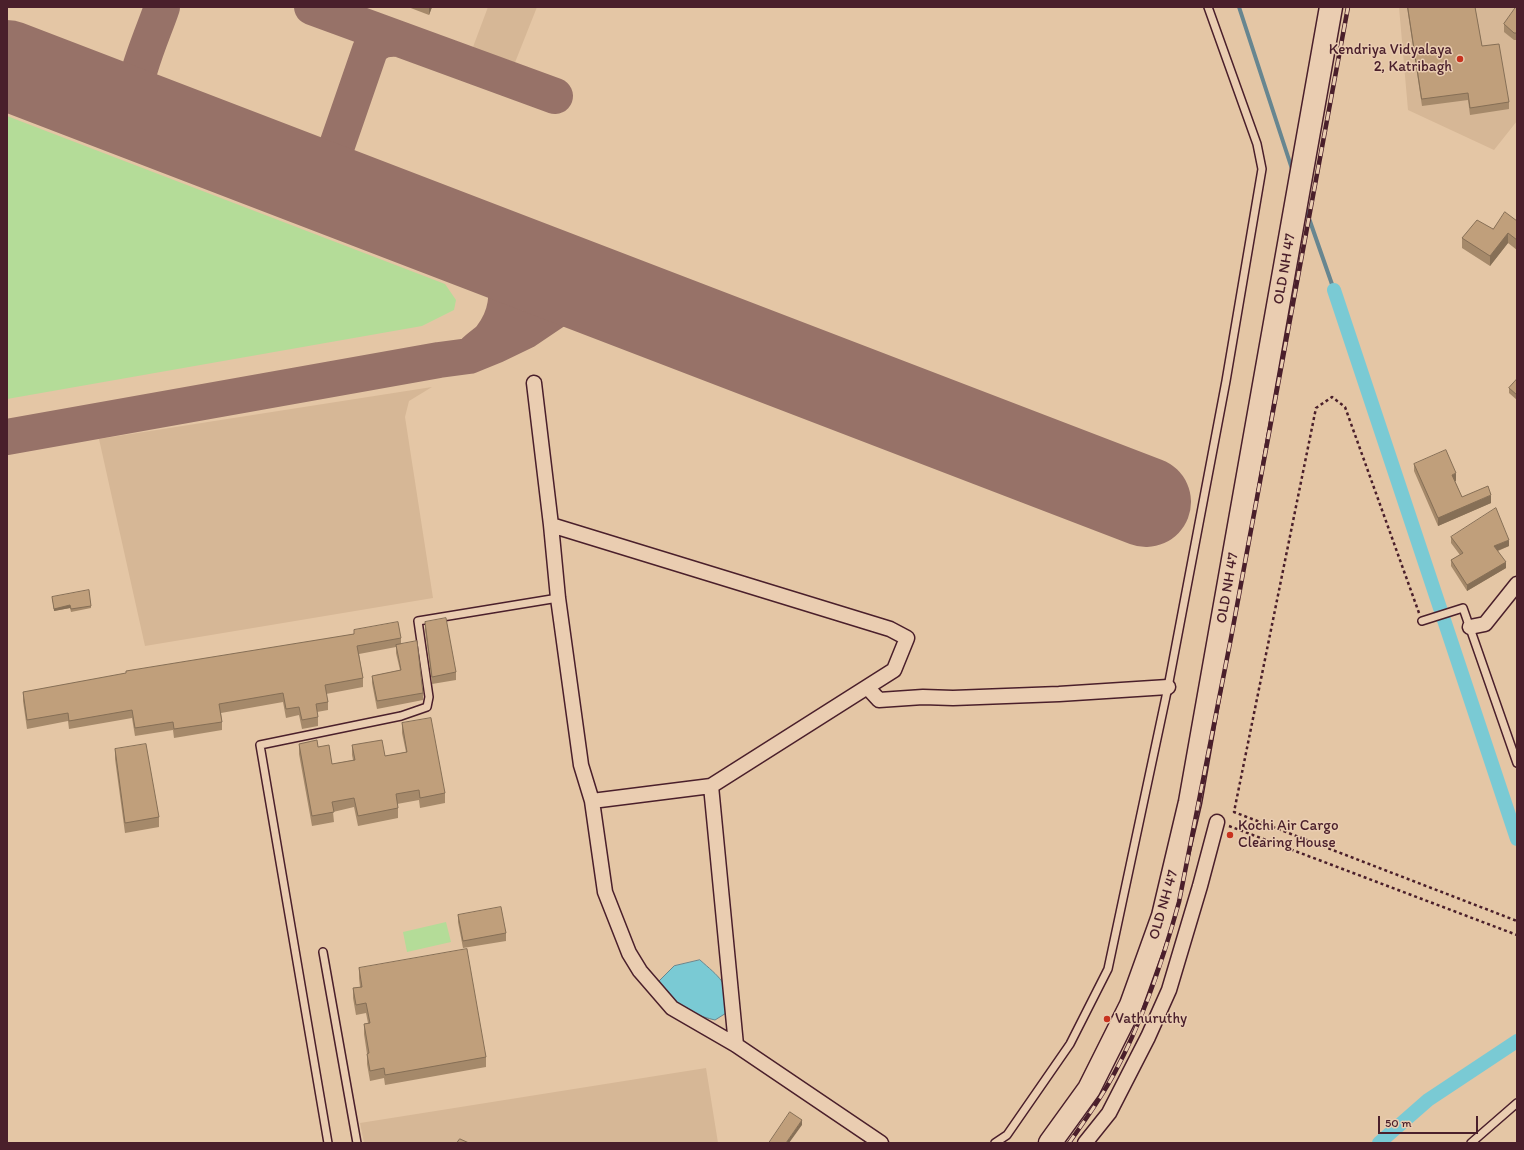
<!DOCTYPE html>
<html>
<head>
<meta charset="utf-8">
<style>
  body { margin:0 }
  #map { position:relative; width:1524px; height:1150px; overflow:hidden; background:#e4c6a5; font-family:Itim,sans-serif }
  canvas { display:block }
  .frame { position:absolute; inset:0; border:8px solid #4a1f2b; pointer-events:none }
  .scale { position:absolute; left:1378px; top:1116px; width:100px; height:18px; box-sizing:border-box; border:2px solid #4a1f2b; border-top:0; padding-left:5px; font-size:12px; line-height:14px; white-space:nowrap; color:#4a1f2b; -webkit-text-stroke:3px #eacdb1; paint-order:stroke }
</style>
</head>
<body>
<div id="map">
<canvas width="1524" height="1150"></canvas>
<div class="frame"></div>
<div class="scale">50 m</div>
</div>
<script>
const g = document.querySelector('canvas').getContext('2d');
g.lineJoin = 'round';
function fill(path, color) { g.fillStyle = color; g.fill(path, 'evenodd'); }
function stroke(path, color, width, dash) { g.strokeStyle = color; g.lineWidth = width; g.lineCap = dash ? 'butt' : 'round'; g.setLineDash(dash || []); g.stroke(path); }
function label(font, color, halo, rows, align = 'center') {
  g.font = font + ' Itim,sans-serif'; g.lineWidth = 3; g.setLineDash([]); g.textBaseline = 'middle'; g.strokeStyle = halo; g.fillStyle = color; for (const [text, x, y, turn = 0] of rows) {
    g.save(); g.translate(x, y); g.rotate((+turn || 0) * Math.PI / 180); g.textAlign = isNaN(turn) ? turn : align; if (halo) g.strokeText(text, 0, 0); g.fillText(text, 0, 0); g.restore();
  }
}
const built = new Path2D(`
  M488,7H537L514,65L473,47Z
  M1399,7H1517V121L1494,150L1408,110Z
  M432,387L409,401L405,417L433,598L145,646L99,439Z
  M706,1068L718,1143H364L360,1123Z`);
const green = new Path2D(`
  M7,116L445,284L456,300L454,310L422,326L7,399Z
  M446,922L451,942L407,952L403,932Z`);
const water = new Path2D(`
  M700,960C719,977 728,982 731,1010L715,1020C686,1013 677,1005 658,982L674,966Z`);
const stream = new Path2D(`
  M1239,7L1293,172
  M1305,207L1334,290`);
const canal = new Path2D(`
  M1334,290L1517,839
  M1379,1143L1428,1100L1517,1041`);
const taxiway = new Path2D(`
  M312,7L555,96
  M106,103C120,100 128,95 136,83
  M145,117C140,113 137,108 135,102C131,81 155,29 162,7
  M340,193L331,174L333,157L370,50C378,40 386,38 399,39
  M455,237C470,248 486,257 498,272C513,291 505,319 491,337C487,342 480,346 475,351
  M7,437L439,360L469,356L496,345L525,331L565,304L580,299L602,300L645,310`);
const runway = new Path2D(`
  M7,65L1146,502`);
const path = new Path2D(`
  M1419,613L1345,407L1332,397L1316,408L1234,812L1517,921
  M1229,826L1517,935`);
const service = new Path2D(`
  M1422,621L1463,608L1517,763
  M323,952L357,1143
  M328,1143L260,745L401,716L427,707L429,697L418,621L558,598
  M995,1143L1007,1135L1070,1044L1108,969L1168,687L1226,381L1262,169L1257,144L1208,7
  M1471,1143L1517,1103`);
const minor = new Path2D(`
  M534,383L551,525L558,598L581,765L592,801L605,892L629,953L640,971L672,1008L736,1045L881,1143
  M551,525L890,629L907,638L894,670L711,786L592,801
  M1470,627L1485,624L1517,584
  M867,687L879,700L923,697L953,698L1059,694L1168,687
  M711,786L736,1045
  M1085,1143L1109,1113L1148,1037L1169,990L1200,886L1217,822`);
const primary = new Path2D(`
  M1050,1143L1089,1089L1131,1005L1163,916L1190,802L1331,7`);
const rail = new Path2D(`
  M1069,1143C1085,1120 1102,1097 1115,1072C1144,1018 1163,960 1179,902L1231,638L1348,7`);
const wall = new Path2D(`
  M408,7H432L429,15Z
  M1407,7H1475L1482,46L1509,102V109L1470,115L1468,100L1422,106Z
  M1517,7V40H1514L1504,32V24Z
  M1517,221V250L1508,243L1490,266L1462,248V238Z
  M1517,379V400L1509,393V388Z
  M1414,464L1456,481H1455L1462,497L1491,503L1438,526L1414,471Z
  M1451,537L1509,546L1498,551L1506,568L1467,591L1451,566V560L1460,555L1451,543Z
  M52,597L91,606V608L71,612L70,608L54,611Z
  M425,622L456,672V680L432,684L425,630Z
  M354,630L401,638V644L423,693V700L377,709L372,683V676L400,670L396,653V647L359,654L363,678V687L326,694L328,702V710L317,712L318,717V726L302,729L299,715L286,718L283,702L221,713L222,722V730L174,738L173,730L135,736L132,718L69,729L68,721L27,729L23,701V692L354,634Z
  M402,723L445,793V803L420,808L419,800L397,804L398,808V818L358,826L354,807L333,812L334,822L312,826L299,754V744L318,747L332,764L353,760L352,755V745L385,756L406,752L402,733Z
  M115,749L159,817V827L125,833L115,759Z
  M458,915L506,933V941L463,948L458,922Z
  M359,968L486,1057V1067L385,1085L384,1078L370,1081L367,1064V1054L364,1034V1024L368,1023L366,1013L356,1015L353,998V988L360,987L359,978Z`);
const shadedWall = new Path2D(`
  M429,7H432L429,15Z
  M1508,233V243L1490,266V256Z
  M1456,473V481L1452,482V475Z
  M1491,495V503L1438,526V518Z
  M1509,540V546L1494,552V546Z
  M1506,562V568L1467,591V585Z
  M70,605V608L54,611V609Z
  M802,1120V1125L789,1143H786Z`);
const building = new Path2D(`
  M1408,7H1475L1482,46L1499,44L1509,102L1470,108L1468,93L1422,99Z
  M1516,7H1517V33H1514L1504,24Z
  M1505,212L1517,221V240L1508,233L1490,256L1462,238L1477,220L1493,229Z
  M1517,379V395L1509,388Z
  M1446,450L1456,473L1452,475L1462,497L1488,486L1491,495L1438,518L1414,464Z
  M1496,508L1509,540L1494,546L1506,562L1467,585L1451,560L1463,553L1451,537Z
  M89,590L91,606L71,609L70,605L54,609L52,597Z
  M446,618L456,672L432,677L425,622Z
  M398,622L401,638L357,646L363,678L325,685L328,702L316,704L318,717L302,720L299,707L286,709L283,693L219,704L222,722L174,729L173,722L135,728L132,710L69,721L68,713L27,720L23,692L126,673V671L354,634V630Z
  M417,641L423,693L377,701L372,676L401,670L396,645Z
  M431,718L445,793L420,798L419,790L396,794L398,808L358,816L354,798L332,802L334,812L312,816L299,744L317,740L318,747L329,745L332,764L355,760L352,745L382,740L385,756L407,752L402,723Z
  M146,744L159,817L125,823L115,749Z
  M501,907L506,933L463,941L458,915Z
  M467,949L486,1057L385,1075L384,1068L370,1071L367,1054L369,1053L364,1024L370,1023L366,1003L356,1005L353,988L362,987L359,968Z
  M790,1112L802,1120L786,1143H769Z
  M460,1139L469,1143H457Z`);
const markers = [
  [1460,59,4,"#c8321e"],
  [1230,835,4,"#c8321e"],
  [1107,1019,4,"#c8321e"]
];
const poiNames = [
  ["Kendriya Vidyalaya",1452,50,"right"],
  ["2, Katribagh",1452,67,"right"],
  ["Kochi Air Cargo",1238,826],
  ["Clearing House",1238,843],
  ["Vathuruthy",1115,1019]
];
const streetNames = [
  ["OLD NH 47",1285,269,-80],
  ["OLD NH 47",1228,588,-80],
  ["OLD NH 47",1164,905,-74]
];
fill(built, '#d6b796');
fill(green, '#b4dc98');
fill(water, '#7acad4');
stroke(water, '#678690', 1);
stroke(stream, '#678690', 4);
stroke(canal, '#7acad4', 14);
stroke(taxiway, '#977268', 36);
stroke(runway, '#977268', 90);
stroke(service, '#4a1f2b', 10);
stroke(minor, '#4a1f2b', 17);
stroke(primary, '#4a1f2b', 25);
stroke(path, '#4a1f2b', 2.5, [3, 3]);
stroke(service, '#eacdb1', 7);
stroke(minor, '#eacdb1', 14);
stroke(primary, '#eacdb1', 22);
stroke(rail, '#4a1f2b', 4.5);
stroke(rail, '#eacdb1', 3, [9]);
fill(wall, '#a5896a');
fill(shadedWall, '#866f56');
fill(building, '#c09f7b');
stroke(building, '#866f56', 1);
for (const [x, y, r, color] of markers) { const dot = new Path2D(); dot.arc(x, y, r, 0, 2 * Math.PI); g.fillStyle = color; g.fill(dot); stroke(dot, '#eacdb1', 1.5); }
label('15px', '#4a1f2b', '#eacdb1', poiNames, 'left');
label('15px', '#4a1f2b', '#eacdb1', streetNames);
</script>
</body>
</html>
